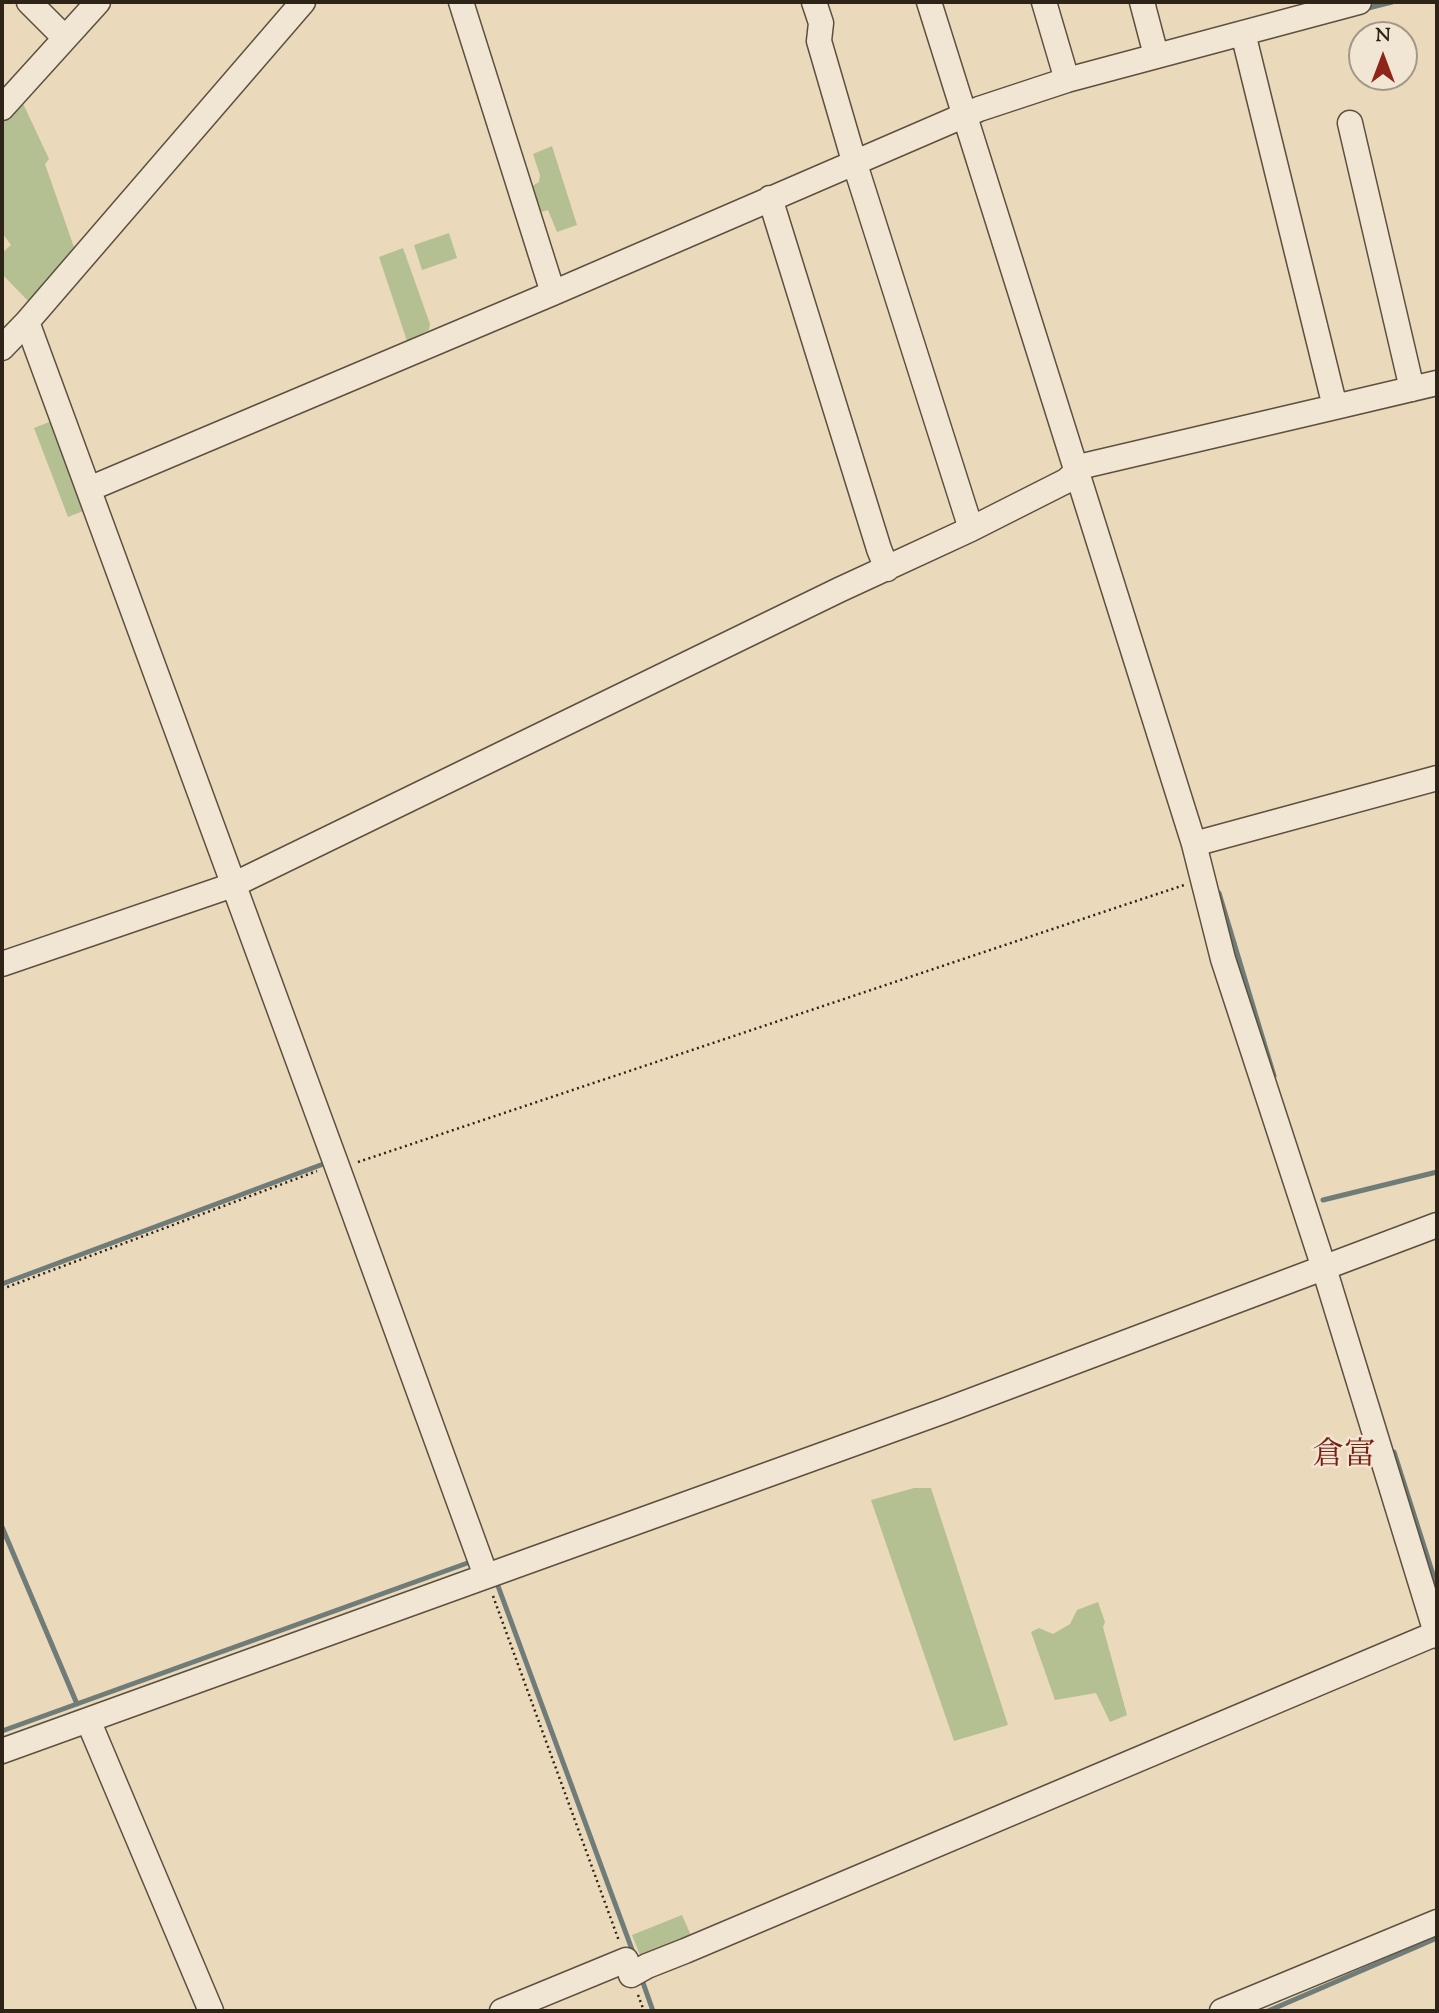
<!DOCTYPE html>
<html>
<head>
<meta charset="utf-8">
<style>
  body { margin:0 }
  #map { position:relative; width:1439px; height:2013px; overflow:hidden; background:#ead9bb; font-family:"Sorts Mill Goudy",serif }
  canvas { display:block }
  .frame { position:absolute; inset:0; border:4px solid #2d2316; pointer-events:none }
  .north { position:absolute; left:1348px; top:21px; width:70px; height:70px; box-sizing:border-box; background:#f1e6d3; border:2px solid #a39887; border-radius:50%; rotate:0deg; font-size:19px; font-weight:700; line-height:28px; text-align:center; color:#2d2316 }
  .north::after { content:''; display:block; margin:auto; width:24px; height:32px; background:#8f2418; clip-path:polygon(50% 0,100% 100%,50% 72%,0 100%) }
</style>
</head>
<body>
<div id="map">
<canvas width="1439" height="2013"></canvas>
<div class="frame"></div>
<div class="north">N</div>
</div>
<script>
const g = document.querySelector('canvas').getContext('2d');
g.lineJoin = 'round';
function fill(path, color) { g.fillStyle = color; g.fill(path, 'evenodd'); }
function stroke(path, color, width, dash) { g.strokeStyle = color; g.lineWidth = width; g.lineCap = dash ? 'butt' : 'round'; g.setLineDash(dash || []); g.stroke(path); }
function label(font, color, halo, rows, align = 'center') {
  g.font = font + ' "Sorts Mill Goudy","Noto Serif JP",serif'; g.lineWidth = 5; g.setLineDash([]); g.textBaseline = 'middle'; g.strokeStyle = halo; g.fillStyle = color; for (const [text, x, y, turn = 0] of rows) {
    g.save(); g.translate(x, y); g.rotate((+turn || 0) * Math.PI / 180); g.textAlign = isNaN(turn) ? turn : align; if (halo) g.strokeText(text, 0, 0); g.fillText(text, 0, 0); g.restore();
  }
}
const green = new Path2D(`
  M20,97L49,159L45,164L75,250L29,302L2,274V253L11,245L2,233V117Z
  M552,146L577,225L557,232L548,210L534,214L527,189L539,182L540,175L533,154Z
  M449,233L457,258L422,270L414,245Z
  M403,248L430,324L429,330L407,341L379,257Z
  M57,419L91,508L68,517L34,428Z
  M914,1488H931L1008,1725L954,1741L871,1500Z
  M1098,1602L1105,1622L1103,1627L1127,1715L1110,1722L1096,1693L1055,1700L1031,1632L1039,1628L1053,1634L1070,1624L1077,1610Z
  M682,1915L692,1938L641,1958L632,1935Z`);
const stream = new Path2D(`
  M1364,9L1392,2
  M1219,893L1274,1076
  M1323,1200L1437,1172
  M2,1284L326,1163
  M1394,1452L1437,1587
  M2,1527L77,1704
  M498,1586L634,1955
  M2,1731L473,1561
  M641,1977L653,2011
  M1268,2011L1437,1938`);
const path = new Path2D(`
  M358,1162L1184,885
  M2,1289L317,1171
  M493,1596L619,1941
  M638,1995L644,2011`);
const minor = new Path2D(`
  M29,2L65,38
  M461,2L553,293
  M814,2L821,23L819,41L854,161L971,529
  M929,2L1194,844
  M1044,2L1067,80
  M1142,2L1156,55
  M2,108L98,2
  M1350,123L1412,389
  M770,198L879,549L887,569
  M27,322L338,1169L486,1576
  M2,348L27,322L303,2
  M1335,407L1437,383
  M89,489L553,293L979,109L1067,80L1359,2
  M1437,778L1194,844L1223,959L1324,1268L1437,1636
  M2,964L233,885L839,590L971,529L1066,481L1083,466L1335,407L1243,33
  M88,1720L211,2011
  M2,1751L944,1411L1437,1225
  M502,2011L626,1960L631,1975L647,1966L685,1951L1437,1633
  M1222,2011L1437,1922`);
const quarterNames = [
  ["倉富",1344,1459]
];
fill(green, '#b5c092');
stroke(stream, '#6f7c78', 5);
stroke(minor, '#5c503f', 27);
stroke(path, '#2d2316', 2.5, [2, 3.5]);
stroke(minor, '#f1e6d3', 24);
label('32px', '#7a1f14', '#f1e6d3', quarterNames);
</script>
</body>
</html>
